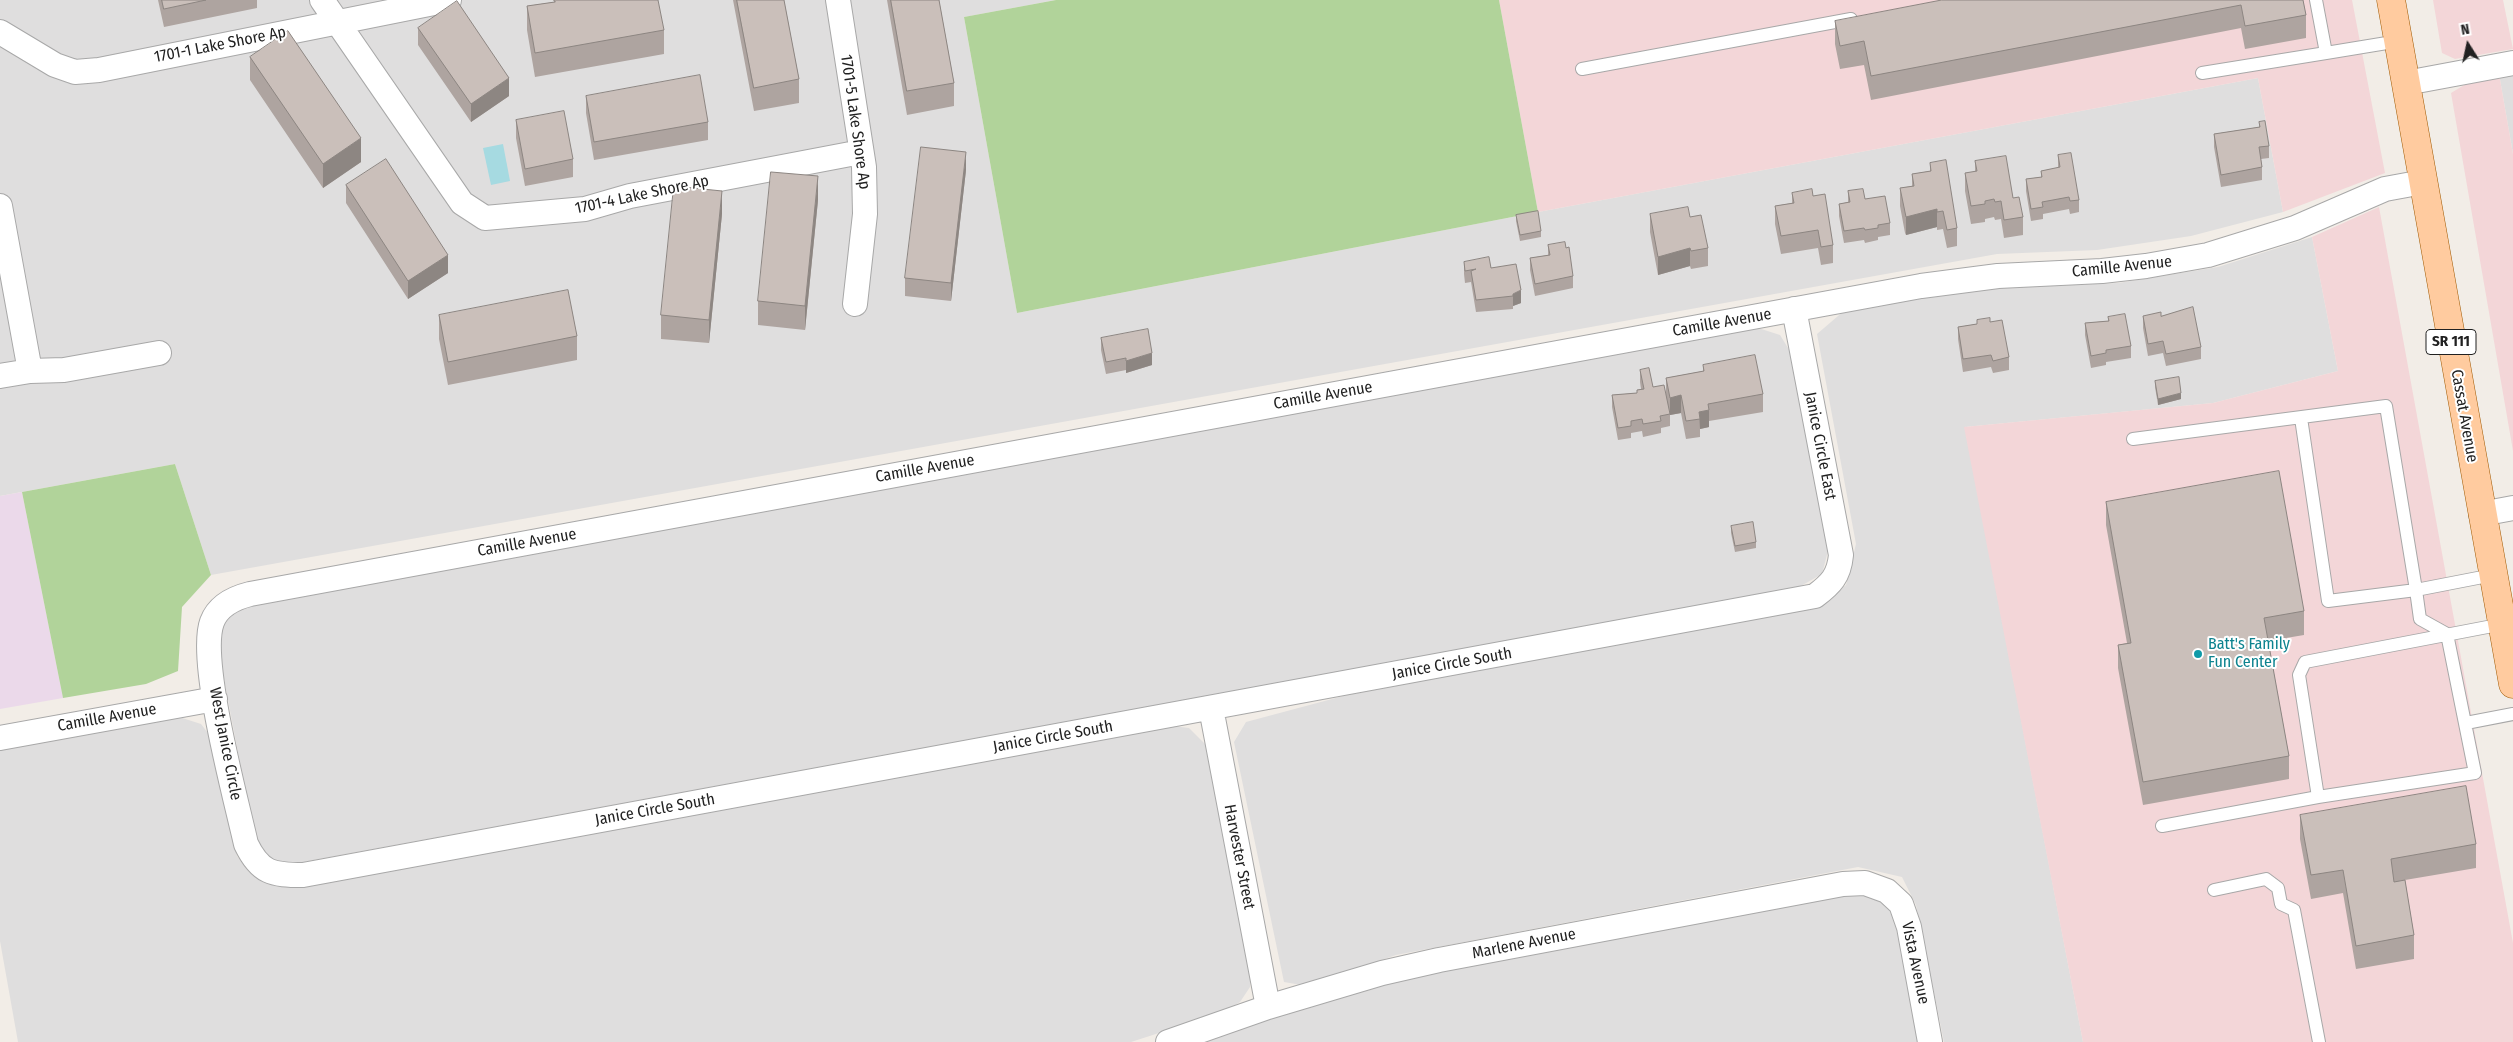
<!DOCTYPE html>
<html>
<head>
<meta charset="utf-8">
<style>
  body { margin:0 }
  #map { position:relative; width:2513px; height:1042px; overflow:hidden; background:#f2ede7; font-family:"Fira Sans Condensed",sans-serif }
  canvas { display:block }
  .north { position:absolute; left:2443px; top:20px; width:50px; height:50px; -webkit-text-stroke:4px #fff; paint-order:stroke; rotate:350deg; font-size:14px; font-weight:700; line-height:20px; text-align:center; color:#212121 }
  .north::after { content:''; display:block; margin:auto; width:18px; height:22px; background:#212121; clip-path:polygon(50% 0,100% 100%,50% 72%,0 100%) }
</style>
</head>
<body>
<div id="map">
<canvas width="2513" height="1042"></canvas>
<div class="north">N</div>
</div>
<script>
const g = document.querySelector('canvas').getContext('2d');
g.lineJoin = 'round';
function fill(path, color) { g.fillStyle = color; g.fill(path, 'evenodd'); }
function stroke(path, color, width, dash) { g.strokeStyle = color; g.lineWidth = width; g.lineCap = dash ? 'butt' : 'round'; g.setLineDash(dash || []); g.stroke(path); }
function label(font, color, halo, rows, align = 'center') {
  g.font = font + ' "Fira Sans Condensed",sans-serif'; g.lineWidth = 4; g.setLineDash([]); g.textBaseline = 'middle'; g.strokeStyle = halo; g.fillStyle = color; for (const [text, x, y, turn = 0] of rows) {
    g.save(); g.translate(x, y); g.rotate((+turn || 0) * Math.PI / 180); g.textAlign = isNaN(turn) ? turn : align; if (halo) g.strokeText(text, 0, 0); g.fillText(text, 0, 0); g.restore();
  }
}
const residential = new Path2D(`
  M0,0H1056L964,17L1017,313L1538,212L2258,78L2283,212L2191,236L2097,250L1997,254L211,575L175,464L0,496Z
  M2513,72V154L2499,74Z
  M2312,237L2338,371L2213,403L1965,427L2083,1042H1944L1916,905L1902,877L1858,867L1396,955L1307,986L1284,982L1234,742L1246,722L1347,695L1818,607L1846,585L1856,544L1817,334L1845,310L1975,289L2118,283L2218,267Z
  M1752,326L1780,335L1793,356L1828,551L1822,574L1799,587L287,865L269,859L255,842L217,642L224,618L244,605Z
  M176,716L201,724L214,741L237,856L249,872L269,884L289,887L1166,725L1189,728L1205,744L1250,970V987L1240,1002L1224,1012L1131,1042H18L0,941V749Z
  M1860,893L1885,903L1896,921L1919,1042H1197L1349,992L1438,969Z`);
const commercial = new Path2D(`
  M1499,0H2352L2385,173L2283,212L2258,78L1538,212Z
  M2433,0H2503L2513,49L2455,59L2442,53Z
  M2499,74L2513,154V451L2451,93L2474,79Z
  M2379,207L2513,943V1042H2083L1964,427L2213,403L2338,371L2312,237Z`);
const industrial = new Path2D(`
  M22,492L63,698L0,709V496Z`);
const forest = new Path2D(`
  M1056,0H1499L1538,212L1017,313L964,17Z
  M175,464L211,575L182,607L178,671L146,684L63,698L22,492Z`);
const water = new Path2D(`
  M503,144L510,181L491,185L483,148Z`);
const lane = new Path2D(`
  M2316,0L2326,53L2399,41
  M1582,69L1851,19
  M2202,73L2326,53
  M2301,418L2328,601L2416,590L2420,619L2447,634L2475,773L2318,797L2299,675L2305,662L2503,624
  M2133,439L2386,406L2416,590L2493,575
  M2466,723L2513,714
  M2162,826L2318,797
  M2214,890L2266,879L2278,888L2281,904L2294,910L2319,1042`);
const street = new Path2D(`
  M322,0L462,203L485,218L585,209L630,196L861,152
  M838,0L864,167L865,214L855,304
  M0,32L55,65L75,72L99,70L449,0
  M2406,83L2513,63
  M0,206L30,371
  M1794,309L1841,555C1839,576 1831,584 1815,596L303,875C272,875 260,873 246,844C236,799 198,660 212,622C218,606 234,598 250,594L1921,286L1998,276L2102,271L2146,266L2208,255L2295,228L2385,189L2423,182
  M0,376L30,371L64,370L159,353
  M2481,514L2513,508
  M1211,708L1268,1007
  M0,738L215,699
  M1168,1042L1268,1007L1382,973L1439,960L1843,884L1865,883L1887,891L1901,904L1909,927L1930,1042`);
const primary = new Path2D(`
  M2391,0L2513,684`);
const wall = new Path2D(`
  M158,0H257V8L164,27Z
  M554,0L664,30V54L535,77L527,30V6L554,2Z
  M733,0H784L799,79V103L754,111Z
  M887,0H939L954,83V106L907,115Z
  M2303,0L2306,15V38L2245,49L2241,28L1871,100L1864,65L1840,69L1835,44V21Z
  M418,28L509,96L471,122L418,45Z
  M250,57L361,162L323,188L250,80Z
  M586,96L708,122V140L594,160L586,113Z
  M516,120L573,159V177L525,186L516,138Z
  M2259,122L2269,146V158L2261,159L2262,167V180L2221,187L2214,147V134L2259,127Z
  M2058,155L2079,200V212L2070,214L2069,209L2043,214V219L2031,221L2026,191V179L2041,177V171L2058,168Z
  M1975,161L2013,198L2023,217V235L2004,238L2001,219L1995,220L1994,217L1985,219V222L1971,224L1965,191V173L1975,172Z
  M1930,163L1957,228V246L1947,248L1943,229L1937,230V227L1906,235L1905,233L1900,206V188L1912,186V174L1930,171Z
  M966,170L951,301L905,296V278Z
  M346,185L448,273L408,299L346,203Z
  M1848,191L1865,199L1890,223V235L1878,237V240L1865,243L1864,240L1844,243L1839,216V204L1848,202Z
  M1792,193L1813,196L1833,245V263L1821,265L1818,248L1781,254L1775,224V206L1792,203Z
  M818,200L805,330L758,325V301Z
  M722,214L709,343L661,339V315Z
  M1650,214L1690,217L1708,248V266L1691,269L1690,266L1658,275L1650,232Z
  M1516,215L1541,231V237L1520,241L1516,221Z
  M1548,245L1573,276V288L1535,296L1530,270V258L1548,255Z
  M1464,262L1491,268L1521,303L1513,306V309L1476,312L1471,282L1465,283L1464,274Z
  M439,315L577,336V360L448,385L439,339Z
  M2143,316H2161L2201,347V359L2166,366L2163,353L2148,356L2143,328Z
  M2108,317L2131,346V358L2106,362V365L2091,368L2085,335V323L2108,321Z
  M1977,320L1990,322L2009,357V370L1993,373L1991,367L1963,372L1958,339V327L1977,324Z
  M1101,338L1152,365L1126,373V370L1106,374L1101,350Z
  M1703,365L1763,394V412L1709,421V427L1700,429V437L1686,439L1681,413L1670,415V426L1661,428V433L1643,437L1642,431L1631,433V438L1618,440L1612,407V395L1637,393V390L1641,389L1640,382V370L1653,387L1666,395V378L1703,371Z
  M2155,381L2181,399L2158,405L2155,387Z
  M2106,502L2304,611V635L2268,641L2289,756V779L2143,805L2118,668V645L2127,643L2106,525Z
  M1731,526L1756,542V548L1735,552L1731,533Z
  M2300,815L2476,844V868L2405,880L2414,935V959L2356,969L2343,893L2311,899L2300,839Z`);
const shadedWall = new Path2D(`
  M509,78V96L471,122V104Z
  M361,138V162L323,188V164Z
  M966,152V170L951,301V283Z
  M818,176V200L805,330V306Z
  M722,191V214L709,343V320Z
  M1937,209V227L1906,235V217Z
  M1690,248V266L1658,275V257Z
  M448,255V273L408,299V281Z
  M1521,290V303L1513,306V294Z
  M1152,353V365L1126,373V361Z
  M2181,393V399L2158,405V399Z
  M1681,395V413L1670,415V398Z
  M1709,410V427L1700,429L1699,412Z`);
const building = new Path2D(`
  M162,0H206L164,9Z
  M554,0H658L664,30L535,53L527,6L555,2Z
  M737,0H784L799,79L754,88Z
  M891,0H939L954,83L907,91Z
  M1942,0H2303L2306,15L2245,26L2241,5L1871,76L1864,41L1840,46L1835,21Z
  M457,1L509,78L471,104L418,28Z
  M288,31L361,138L323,164L250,57Z
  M700,75L708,122L594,142L586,96Z
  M564,111L573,159L525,169L516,120Z
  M2265,121L2269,146L2259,147L2262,167L2221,175L2214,134L2260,127L2259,122Z
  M921,147L966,152L951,283L905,278Z
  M2071,153L2079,200L2070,201L2069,197L2042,202L2043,207L2031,209L2026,179L2042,177L2041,171L2060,167L2058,155Z
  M2006,156L2013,198L2019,197L2023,217L2004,220L2001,201L1995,202L1994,199L1985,201V204L1971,206L1965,173L1977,171L1975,161Z
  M386,159L448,255L408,281L346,185Z
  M1946,160L1957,228L1947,230L1943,211L1937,212V209L1906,217L1900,188L1914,186L1912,174L1931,171L1930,163Z
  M771,172L818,176L805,306L758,301Z
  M674,186L722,191L709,320L661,315Z
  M1812,189L1813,196L1825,194L1833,245L1821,247L1818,230L1781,236L1775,206L1794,203L1792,193Z
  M1863,189L1865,199L1885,196L1890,223L1878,225V228L1865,230L1864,228L1844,231L1839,204L1850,202L1848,191Z
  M1688,207L1690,217L1701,215L1708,248L1691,251L1690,248L1658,257L1650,214Z
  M1538,211L1541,231L1520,235L1516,215Z
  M1565,242L1566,248L1569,247L1573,276L1535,284L1530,258L1550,255L1548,245Z
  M1489,257L1491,268L1516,264L1521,290L1513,294V296L1476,300L1471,271L1476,269L1465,271L1464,262Z
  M568,290L577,336L448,362L439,315Z
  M2193,307L2201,347L2166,354L2163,341L2148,344L2143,316L2161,312V316Z
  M2125,314L2131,346L2106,350V353L2091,356L2085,323L2109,321L2108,317Z
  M1990,318V322L2002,320L2009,357L1993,361L1991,355L1963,359L1958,327L1977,324V320Z
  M1148,329L1152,353L1126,361V358L1106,362L1101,338Z
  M1755,355L1763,394L1708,404L1709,410L1699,412L1700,419L1686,421L1681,395L1670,398L1666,378L1704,371L1703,365Z
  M1649,368L1653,387L1664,385L1670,414L1660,416L1661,421L1643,424L1642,419L1631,421V426L1618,428L1612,395L1637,393V390L1644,389L1640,370Z
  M2179,377L2181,393L2158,399L2155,381Z
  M2279,471L2304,611L2264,618L2289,756L2143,782L2118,645L2131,643L2106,502Z
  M1753,522L1756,542L1735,546L1731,526Z
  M2466,786L2476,844L2391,859L2394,882L2405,880L2414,935L2356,946L2343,870L2311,875L2300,815Z`);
const markers = [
  [2198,654,5,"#0f9aa8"]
];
const shields = [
  [2451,342,50]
];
const shieldNames = [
  ["SR 111",2451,342]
];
const streetNames = [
  ["1701-1 Lake Shore Ap",220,45,-11],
  ["1701-5 Lake Shore Ap",855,122,82],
  ["1701-4 Lake Shore Ap",642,195,-12],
  ["Camille Avenue",2122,267,-6],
  ["Camille Avenue",1722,323,-10],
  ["Camille Avenue",1323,396,-10],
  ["Cassat Avenue",2464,416,80],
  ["Janice Circle East",1820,446,79],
  ["Camille Avenue",925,469,-10],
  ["Camille Avenue",527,543,-10],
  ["Janice Circle South",1452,664,-10],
  ["Camille Avenue",107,718,-10],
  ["Janice Circle South",1053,737,-10],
  ["West Janice Circle",225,744,79],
  ["Janice Circle South",655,810,-10],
  ["Harvester Street",1239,857,79],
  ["Marlene Avenue",1524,944,-11],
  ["Vista Avenue",1915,963,78]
];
const cultureNames = [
  ["Batt's Family",2208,645],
  ["Fun Center",2208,663]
];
fill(residential, '#dfdede');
fill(commercial, '#f3d6d8');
fill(industrial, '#ebd9ea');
fill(forest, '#b1d39a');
fill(water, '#a6dae1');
stroke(lane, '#a8a8a8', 14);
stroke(street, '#a8a8a8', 26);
stroke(primary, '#9e5800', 29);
stroke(lane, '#fff', 12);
stroke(street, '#fff', 24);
stroke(primary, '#ffcb9f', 28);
fill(wall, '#aea4a0');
fill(shadedWall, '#8d8682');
fill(building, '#cabfba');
stroke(building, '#8d8682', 1);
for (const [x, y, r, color] of markers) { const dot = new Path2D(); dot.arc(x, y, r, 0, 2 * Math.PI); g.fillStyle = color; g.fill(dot); stroke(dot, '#fff', 2); }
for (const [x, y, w] of shields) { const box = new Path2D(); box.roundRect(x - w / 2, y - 12.5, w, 25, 4); g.fillStyle = '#fff'; g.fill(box); stroke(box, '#212121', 1); }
label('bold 15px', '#212121', null, shieldNames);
label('16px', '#212121', '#fff', streetNames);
label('16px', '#0d838f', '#fff', cultureNames, 'left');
</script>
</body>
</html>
